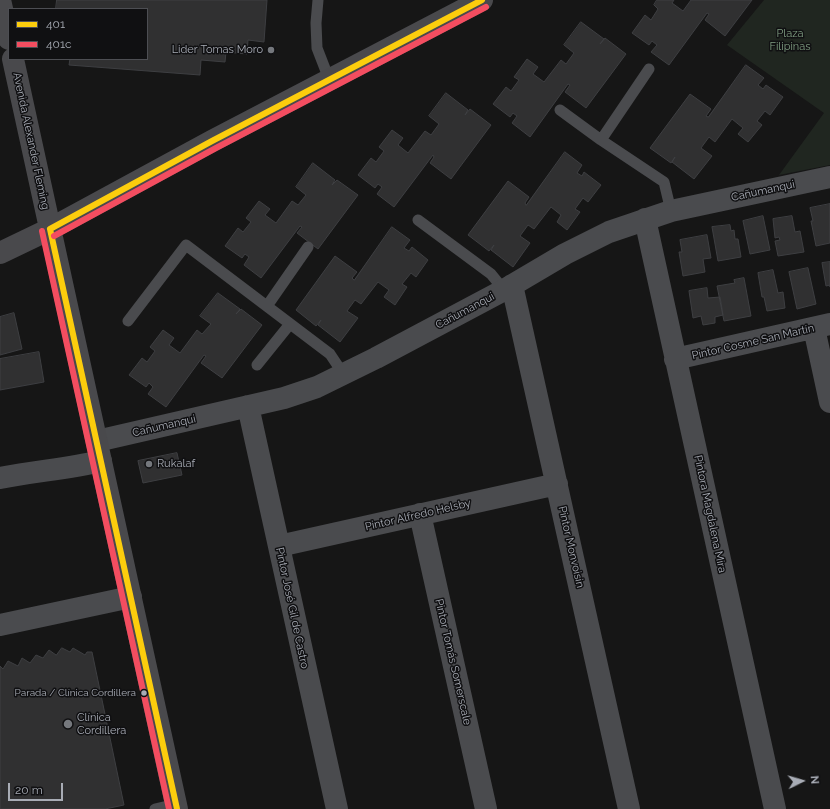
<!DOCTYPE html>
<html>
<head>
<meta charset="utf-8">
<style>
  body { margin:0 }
  #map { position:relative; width:830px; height:809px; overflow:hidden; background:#161616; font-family:Raleway,sans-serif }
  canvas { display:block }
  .legend { position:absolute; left:8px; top:8px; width:140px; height:52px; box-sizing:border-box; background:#101012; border:1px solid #4d4e53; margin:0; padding:5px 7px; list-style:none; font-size:12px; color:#a8acb5 }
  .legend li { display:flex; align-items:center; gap:8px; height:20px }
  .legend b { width:20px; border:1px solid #4d4e53 }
  .north { position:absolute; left:782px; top:761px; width:40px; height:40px; -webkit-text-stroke:3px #101012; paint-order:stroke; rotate:85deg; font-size:11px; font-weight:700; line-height:16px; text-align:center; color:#a8acb5 }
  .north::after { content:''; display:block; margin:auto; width:14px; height:18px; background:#a8acb5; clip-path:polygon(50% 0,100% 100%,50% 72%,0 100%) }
  .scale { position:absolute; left:8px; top:783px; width:55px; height:18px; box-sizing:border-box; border:2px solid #a8acb5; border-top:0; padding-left:5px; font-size:12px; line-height:14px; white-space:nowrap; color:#a8acb5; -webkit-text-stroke:3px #101012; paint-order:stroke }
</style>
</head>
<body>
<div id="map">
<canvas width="830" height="809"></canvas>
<ul class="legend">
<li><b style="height:5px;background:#fccd0d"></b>401</li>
<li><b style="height:5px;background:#f34d60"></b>401c</li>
</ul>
<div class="north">N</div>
<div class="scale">20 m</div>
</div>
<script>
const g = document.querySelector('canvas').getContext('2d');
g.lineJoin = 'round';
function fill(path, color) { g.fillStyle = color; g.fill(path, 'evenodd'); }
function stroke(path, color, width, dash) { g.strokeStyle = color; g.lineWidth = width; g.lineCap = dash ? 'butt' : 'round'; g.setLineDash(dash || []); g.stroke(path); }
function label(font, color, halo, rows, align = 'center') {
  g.font = font + ' Raleway,sans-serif'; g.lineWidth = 3; g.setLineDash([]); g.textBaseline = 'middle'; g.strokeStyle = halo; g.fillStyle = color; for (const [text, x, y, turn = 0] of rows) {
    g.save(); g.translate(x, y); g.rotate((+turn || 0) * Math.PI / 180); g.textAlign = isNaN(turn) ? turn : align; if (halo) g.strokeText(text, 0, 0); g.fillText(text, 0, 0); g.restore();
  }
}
const green = new Path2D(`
  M764,0H830V165L779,175L824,113L727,45Z`);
const building = new Path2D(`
  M57,0H267L264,42L248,40L247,54L226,52L225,62L201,60L200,75L69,65L70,59H147V9H56Z
  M657,0H674L672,3L683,11L691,0H752L725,36L705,20L709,14L707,13L669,65L651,52L657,45L652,41L649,45L632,33L645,15L651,20L658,9L654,5Z
  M581,22L604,39L600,44L605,38L626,54L586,108L565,92L570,85L568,84L530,137L512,123L517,116L513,113L510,117L493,104L506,87L511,91L519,80L514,77L527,59L538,67L533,74L544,82L561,60L566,64L574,53L564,45Z
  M746,65L764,78L758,85L763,89L766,85L783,97L770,115L765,111L757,121L762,125L748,142L738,134L743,128L732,119L715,142L709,137L701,148L712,156L694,179L672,162L675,157L671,163L650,148L690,94L711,109L706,116L708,117Z
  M446,93L468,110L465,115L470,109L491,125L451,179L430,163L434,157L433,155L394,207L377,194L382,187L378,184L375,188L358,175L371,158L376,162L384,151L379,147L392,130L403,138L398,145L408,153L425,131L431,135L439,124L429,116Z
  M565,152L582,165L577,173L582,176L584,172L601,185L588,202L583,198L575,209L580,212L567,230L557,222L561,215L551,207L534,229L528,225L520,236L530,243L513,267L491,250L494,245L489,251L468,235L508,181L529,197L525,203L526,205Z
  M313,163L335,180L332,185L337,180L358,195L318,249L297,233L302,227L300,226L261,278L244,265L249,257L245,254L242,258L225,246L238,228L243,232L251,222L246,218L259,201L270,209L265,215L276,223L292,201L298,205L306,195L296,187Z
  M830,204V243L816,246L811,221H813L810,208Z
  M763,216L770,250L750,254L743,221Z
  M792,216L795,232L800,231L804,252L778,256L775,241L780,240L779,237L775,238L773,219Z
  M730,225L731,231L734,230L735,239H738L741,257L718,261L712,227Z
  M392,227L410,240L404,248L409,251L412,247L428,260L416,277L411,273L402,284L407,287L395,305L384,297L389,290L378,282L361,304L355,300L347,311L358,318L340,342L318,325L321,320L316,326L296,310L335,256L357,272L352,278L354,280Z
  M707,235L711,258L703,259L705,272L683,276L679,252H682L680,240Z
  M830,262V287V285L826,286L822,263Z
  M808,268L816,304L797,309L789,272Z
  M773,270L778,293L783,292L785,308L767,311L764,297H762L758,273Z
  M744,278L751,316L724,321L717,286L735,283L734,280Z
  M707,288L708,298L720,297L723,315L715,317V323L703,325L701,316L693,318L689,291Z
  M218,293L240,309L236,314L241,309L262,325L222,378L201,363L206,356L204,355L166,407L148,394L153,387L149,383L146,387L129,375L142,358L147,362L155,351L150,347L163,330L174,338L169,345L180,353L197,330L202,334L211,324L200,316Z
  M14,313L22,349L0,355V317Z
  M39,352L44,382L0,390V359Z
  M177,453L182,475L143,483L138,461Z
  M62,648L70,652L73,648L85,655L87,652H92L124,805L105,809H0V666L3,669L8,661L18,666L22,658L30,663L36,655L43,658L49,650L56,655Z`);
const service = new Path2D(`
  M318,0L316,23L317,48L329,79
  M560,110L601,140L664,182L671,211
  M601,140L649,69
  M418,220L491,274L504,290
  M267,306L308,247
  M128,321L186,245L330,354L344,375
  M257,365L290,324
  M155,809L176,804`);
const minor = new Path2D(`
  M645,219L775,809
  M512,285L629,809
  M814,328L830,402
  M675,359L830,324
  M248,406L337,809
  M97,441L284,398L317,387L376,358L504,290L565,254L609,232L671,211L830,177
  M0,478C34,471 68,469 101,461
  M420,514L486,809
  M279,546L557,484
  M0,625L131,597`);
const secondary = new Path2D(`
  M0,0L9,39
  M13,59L177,809
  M0,253L50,229L212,141L482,0`);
const bus1 = new Path2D(`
  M50,229L177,809
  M50,229L212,141L482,0`);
const bus2 = new Path2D(`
  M42,231L169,809
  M54,236L216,148L486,7`);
const markers = [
  [271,50,4,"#75787d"],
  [149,464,4,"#75787d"],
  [144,693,3.5,"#a8acb5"],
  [68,724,5,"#75787d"]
];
const busNames = [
  ["Parada / Clínica Cordillera",136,693]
];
const parkNames = [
  ["Plaza",790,34],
  ["Filipinas",790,47]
];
const poiNames = [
  ["Lider Tomas Moro",263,50,"right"],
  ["Rukalaf",157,464],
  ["Clínica",77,718],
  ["Cordillera",77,731]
];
const streetNames = [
  ["Avenida Alexander Fleming",31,141,78],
  ["Cañumanqui",763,191,-12],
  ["Cañumanqui",465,311,-28],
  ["Pintor Cosme San Martín",753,342,-13],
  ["Cañumanqui",164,426,-13],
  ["Pintora Magdalena Mira",710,514,78],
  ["Pintor Alfredo Helsby",418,515,-13],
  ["Pintor Monvoisin",571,547,77],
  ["Pintor José Gil de Castro",292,608,78],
  ["Pintor Tomás Somerscale",453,662,77]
];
fill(green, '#202620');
fill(building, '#303031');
stroke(building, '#3e3f42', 1);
stroke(service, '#4a4b4e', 11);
stroke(minor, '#4a4b4e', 22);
stroke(secondary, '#49494c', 22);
stroke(bus1, '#fccd0d', 6);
stroke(bus2, '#f34d60', 6);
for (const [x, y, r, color] of markers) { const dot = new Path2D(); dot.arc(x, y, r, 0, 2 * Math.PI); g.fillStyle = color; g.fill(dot); stroke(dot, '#101012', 1.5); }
label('10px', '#a8acb5', '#101012', busNames, 'right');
label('11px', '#819f83', '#101012', parkNames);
label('11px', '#a8acb5', '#101012', poiNames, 'left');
label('11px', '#a8acb5', '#101012', streetNames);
</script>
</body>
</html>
